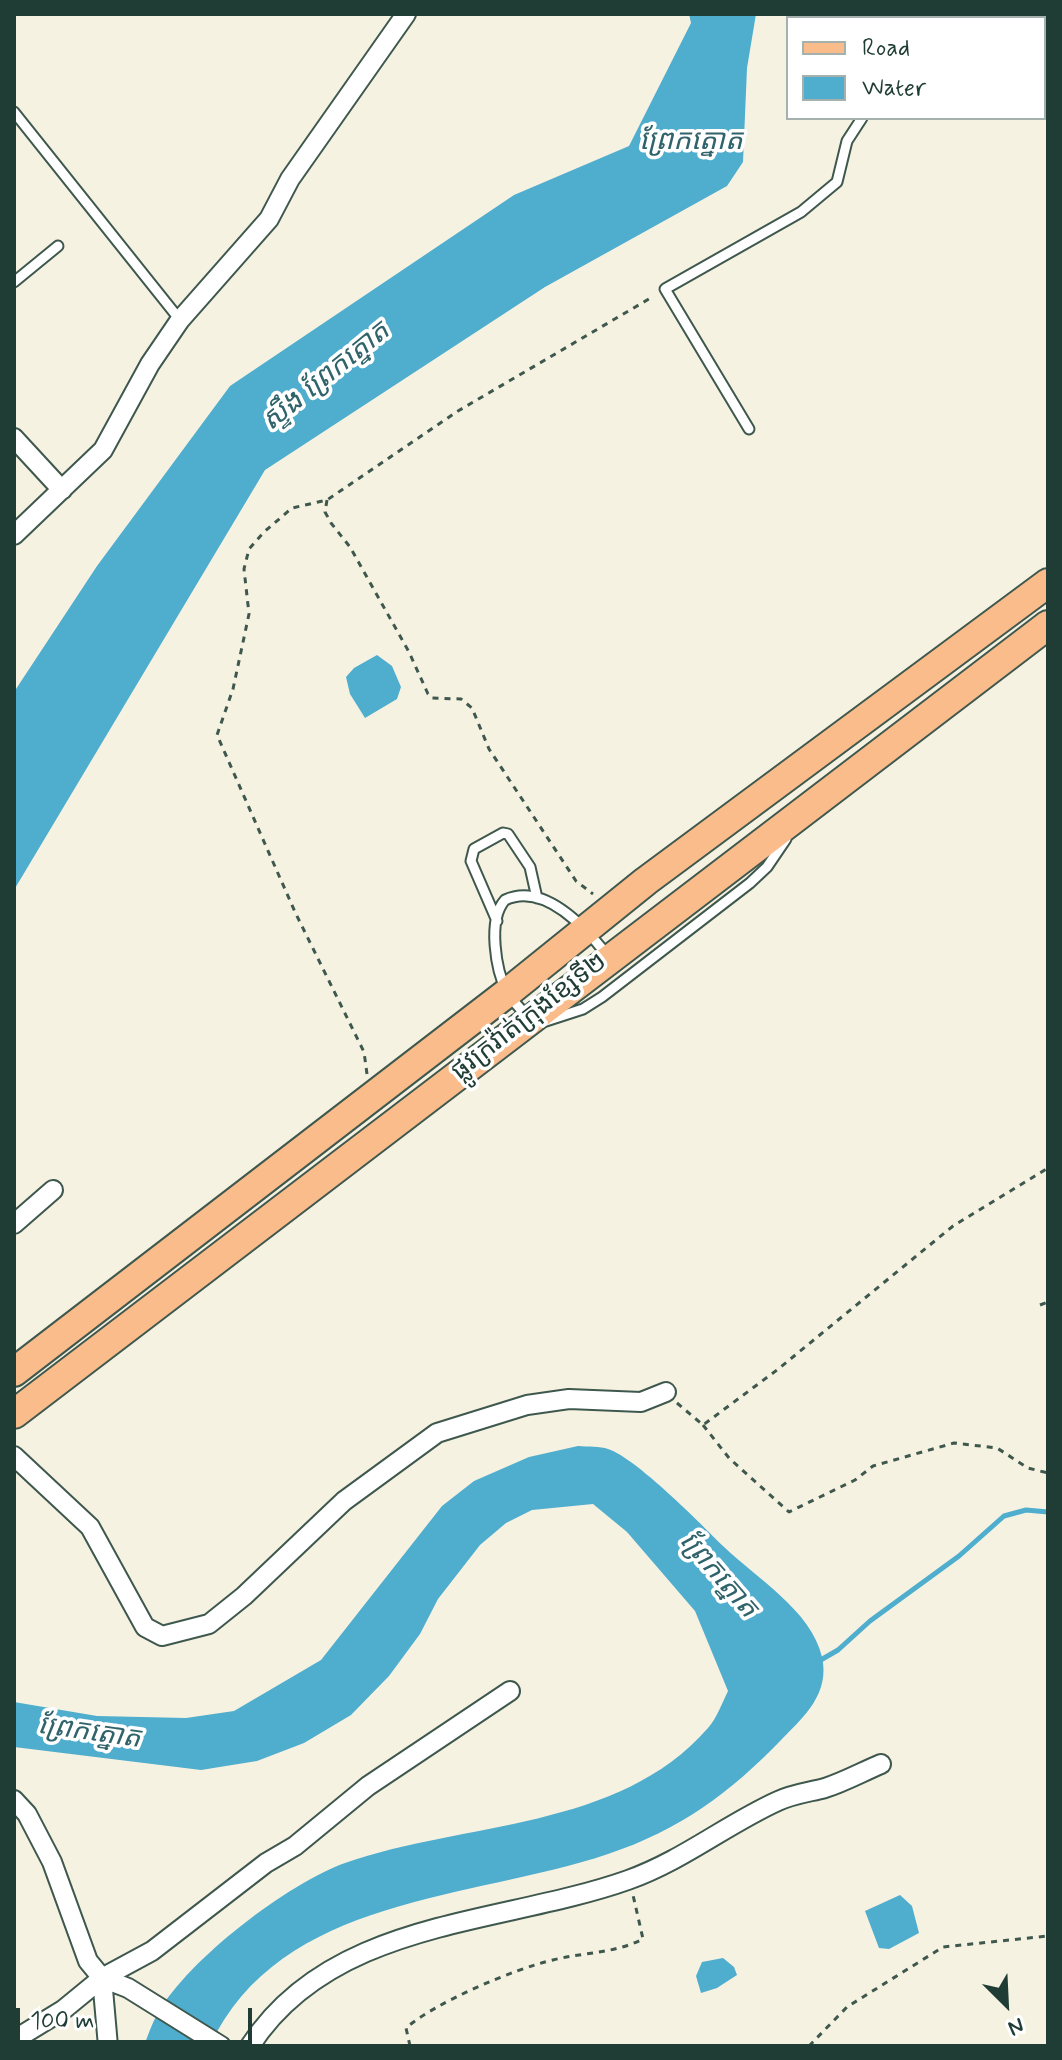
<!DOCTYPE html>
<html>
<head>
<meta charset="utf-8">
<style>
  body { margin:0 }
  #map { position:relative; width:1062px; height:2060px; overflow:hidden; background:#f6f2e2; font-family:Mynerve,sans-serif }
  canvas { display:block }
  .frame { position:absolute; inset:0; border:16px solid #1f3d34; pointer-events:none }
  .legend { position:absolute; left:786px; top:16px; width:260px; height:104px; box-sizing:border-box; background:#fff; border:2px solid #a5b1ae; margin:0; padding:10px 14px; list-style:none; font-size:24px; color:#1f3d34 }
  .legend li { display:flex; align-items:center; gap:16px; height:40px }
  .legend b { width:40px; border:2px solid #a5b1ae }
  .north { position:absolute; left:966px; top:1964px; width:80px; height:80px; -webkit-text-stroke:6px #fff; paint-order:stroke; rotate:156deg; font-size:22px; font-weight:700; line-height:32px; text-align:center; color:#1f3d34 }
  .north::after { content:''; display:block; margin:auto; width:28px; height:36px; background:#1f3d34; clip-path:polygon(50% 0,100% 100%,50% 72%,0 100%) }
  .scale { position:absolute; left:16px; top:2008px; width:236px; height:36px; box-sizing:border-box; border:4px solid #1f3d34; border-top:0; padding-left:10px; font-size:24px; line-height:28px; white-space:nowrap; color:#1f3d34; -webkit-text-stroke:6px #fff; paint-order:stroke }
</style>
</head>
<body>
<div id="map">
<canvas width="1062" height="2060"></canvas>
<div class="frame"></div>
<ul class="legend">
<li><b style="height:10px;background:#fabc8b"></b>Road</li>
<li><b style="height:22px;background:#4fadce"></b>Water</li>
</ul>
<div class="north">N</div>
<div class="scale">100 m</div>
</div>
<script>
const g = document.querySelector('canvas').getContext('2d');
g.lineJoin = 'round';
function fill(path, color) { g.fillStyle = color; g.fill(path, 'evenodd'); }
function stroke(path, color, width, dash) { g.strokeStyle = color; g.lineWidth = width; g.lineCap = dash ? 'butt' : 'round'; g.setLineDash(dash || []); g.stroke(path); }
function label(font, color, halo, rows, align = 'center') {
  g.font = font + ' Mynerve,"Noto Sans Khmer",sans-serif'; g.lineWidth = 7; g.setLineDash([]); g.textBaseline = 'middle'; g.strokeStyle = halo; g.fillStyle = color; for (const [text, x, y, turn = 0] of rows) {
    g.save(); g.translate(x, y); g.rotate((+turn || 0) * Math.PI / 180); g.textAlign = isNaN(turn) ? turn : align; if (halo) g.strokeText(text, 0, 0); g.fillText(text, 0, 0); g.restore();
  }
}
const water = new Path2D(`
  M689,14H756L747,68L743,162L727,186L545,287L265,470L14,890V692L97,566L230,386L514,195L629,146L691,23Z
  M377,655L392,666L401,687L397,699L365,718L350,694L346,677L354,668Z
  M578,1446C588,1447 600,1446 608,1449C636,1458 701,1524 723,1546C756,1578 811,1610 822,1657C830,1693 805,1716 782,1739C730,1793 680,1830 608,1854C473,1900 280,1895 210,2046H144C148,2035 152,2023 158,2013C189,1959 287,1884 345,1863C465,1821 618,1831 708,1728C717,1718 722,1703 728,1691L695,1611L627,1532L593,1504L532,1510L506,1523L480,1545L438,1599L420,1634L389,1676L351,1715L304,1743L257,1761L201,1770L14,1747V1702L97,1716L186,1718L234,1711L321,1660L442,1506L474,1481L529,1457Z
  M900,1895L912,1906L919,1933L889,1949L879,1948L865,1911Z
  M723,1958L734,1967L737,1975L717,1988L701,1993L696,1976L702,1962Z`);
const stream = new Path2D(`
  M819,1661L838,1650L870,1621L959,1556L1004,1516L1026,1510L1048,1512`);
const path = new Path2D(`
  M327,500L325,512L331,523L350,547L409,652L428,694L432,698L461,699L472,708L489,749L576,881L593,894
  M367,1074L364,1052L295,912L217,735L233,689L249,614L244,569L249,549L264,532L292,508L327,500L458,411L654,296
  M1040,1305L1048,1302
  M677,1403L703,1425L777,1370L953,1226L1048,1168
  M703,1425L729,1458L789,1512L855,1480L873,1466L954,1443L997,1448L1028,1468L1048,1473
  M410,2046L406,2028C436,2002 514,1969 553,1960C584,1952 613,1954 643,1939L633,1895
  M809,2046L847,2007L943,1947L1048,1936`);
const service = new Path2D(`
  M913,18L915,14
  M14,112L180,320
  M14,282L58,246
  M749,429L665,289L801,212L837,182L847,141L862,118
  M497,921L471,861L474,849L503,833L508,834L530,867L537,898
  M528,1017C521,1009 512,1001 507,992C496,971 487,920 505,900C544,882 585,927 607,955
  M546,1021L583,1009L602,997L750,883L767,867L786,839`);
const minor = new Path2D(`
  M14,438L62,490
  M14,535L103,450L150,364L180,320L269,219L290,179L406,14
  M14,1224L53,1190
  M14,1456L90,1527L145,1627L162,1636L209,1624L244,1596L344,1501L437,1433L527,1405L569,1399L641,1402L666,1392
  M14,1800L27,1814L52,1862L88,1961L102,1978L128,1988L221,2046
  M102,1978L108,2046
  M14,2040L63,2010L102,1978L152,1951L266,1863L295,1846L368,1786L510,1691
  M250,2046C332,1919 501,1925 628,1880C682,1861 727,1824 778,1801C793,1794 810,1792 825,1788C844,1782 862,1772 881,1764`);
const primary = new Path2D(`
  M14,1372L507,993L646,881L1048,583
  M14,1414L1048,625`);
const streetNames = [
  ["ផ្លូវក្រវ៉ាត់ក្រុងខ្សែទី២",530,1018,-38]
];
const waterNames = [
  ["ព្រែកត្នោត",691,143],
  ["ស្ទឹង ព្រែកត្នោត",327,378,-39],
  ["ព្រែកត្នោត",717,1576,49],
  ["ព្រែកត្នោត",89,1734,8]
];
fill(water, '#4fadce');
stroke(stream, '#4fadce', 5);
stroke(service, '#3f584e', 13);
stroke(minor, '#3f584e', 22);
stroke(primary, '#3f584e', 32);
stroke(path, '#3f584e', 3, [6, 6]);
stroke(service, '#fff', 9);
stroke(minor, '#fff', 18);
stroke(primary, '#fabc8b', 28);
label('26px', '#1f3d34', '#fff', streetNames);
label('italic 28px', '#30646a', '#fff', waterNames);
</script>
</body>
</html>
